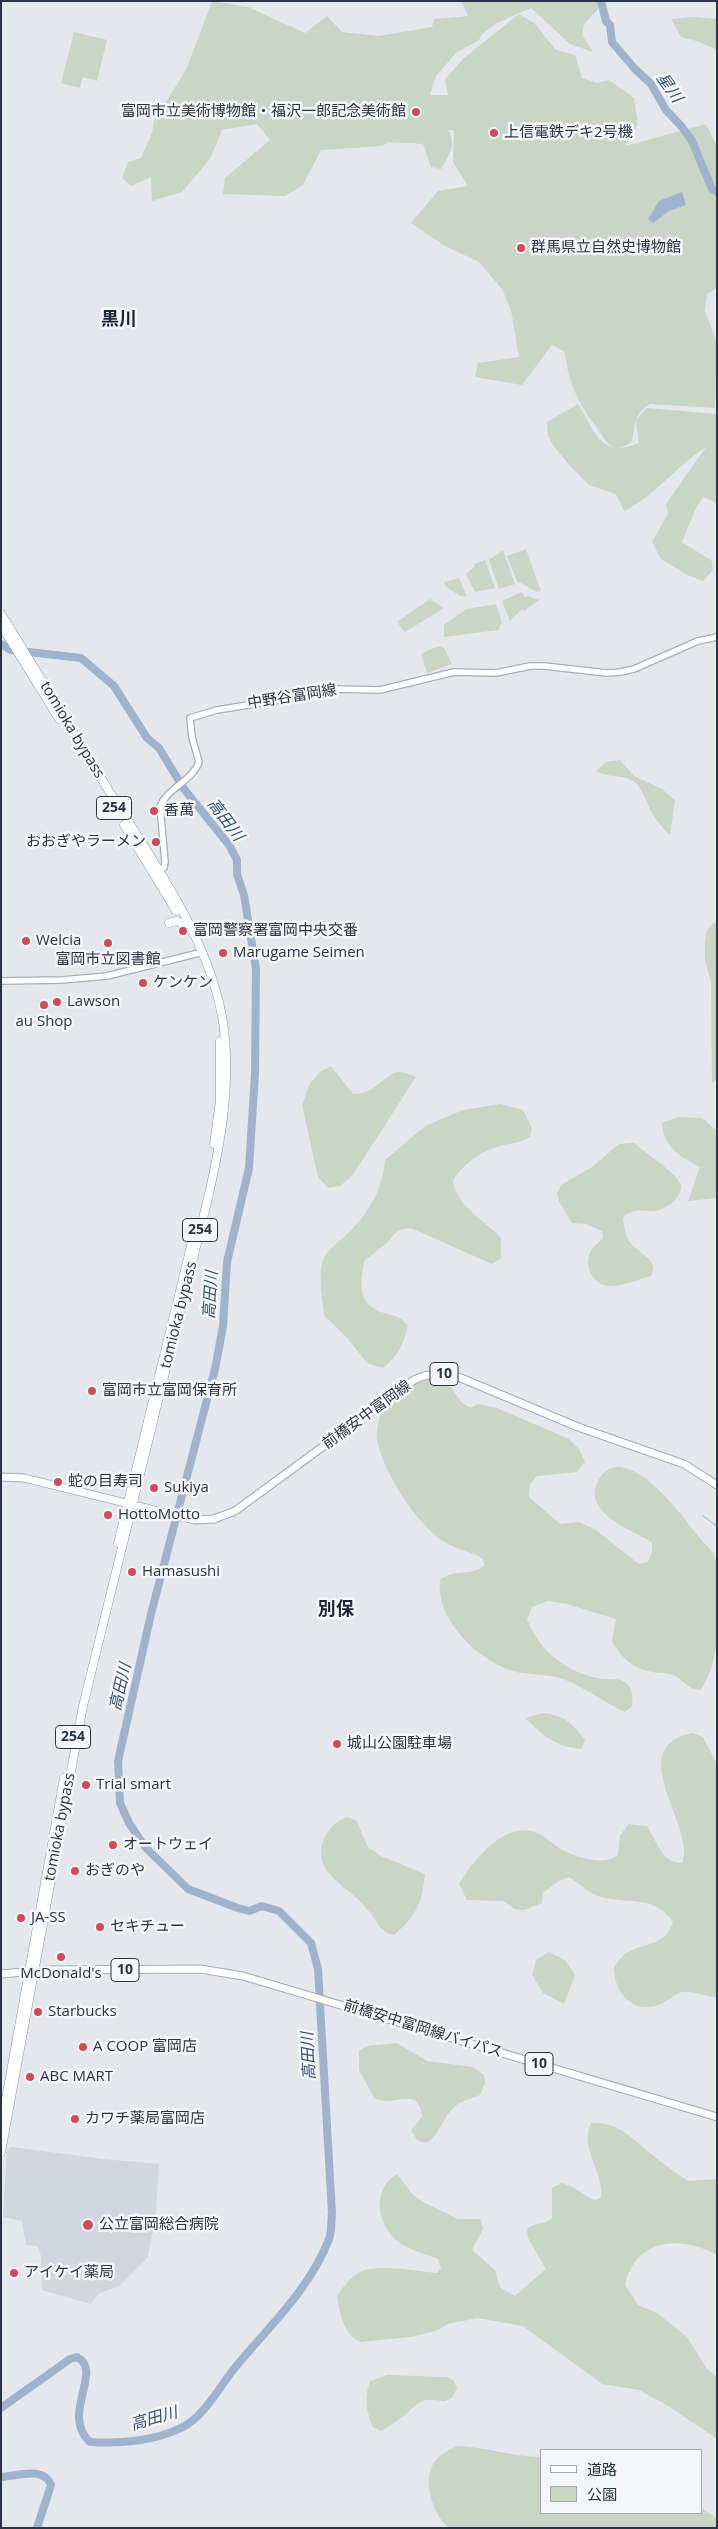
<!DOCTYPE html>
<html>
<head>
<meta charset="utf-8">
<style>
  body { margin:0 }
  #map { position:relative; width:718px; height:2529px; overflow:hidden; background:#e4e7ec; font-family:"Open Sans","Noto Sans JP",sans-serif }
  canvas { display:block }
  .frame { position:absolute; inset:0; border:2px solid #2b3445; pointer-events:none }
  .legend { position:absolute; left:540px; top:2449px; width:162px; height:65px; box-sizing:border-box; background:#f4f6f9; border:1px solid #a4a8b1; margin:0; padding:6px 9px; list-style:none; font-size:15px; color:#2b3445 }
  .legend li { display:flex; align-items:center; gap:10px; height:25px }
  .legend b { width:25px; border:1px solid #a4a8b1 }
</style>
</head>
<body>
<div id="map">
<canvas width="718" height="2529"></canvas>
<div class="frame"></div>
<ul class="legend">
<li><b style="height:6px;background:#fff"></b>道路</li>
<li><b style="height:14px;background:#c9d6c5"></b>公園</li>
</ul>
</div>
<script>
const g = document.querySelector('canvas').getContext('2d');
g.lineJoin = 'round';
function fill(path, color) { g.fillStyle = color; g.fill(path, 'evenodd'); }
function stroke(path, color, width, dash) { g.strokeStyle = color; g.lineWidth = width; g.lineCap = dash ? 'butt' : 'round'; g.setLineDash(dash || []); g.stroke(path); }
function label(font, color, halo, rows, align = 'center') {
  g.font = font + ' "Open Sans","Noto Sans JP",sans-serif'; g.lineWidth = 5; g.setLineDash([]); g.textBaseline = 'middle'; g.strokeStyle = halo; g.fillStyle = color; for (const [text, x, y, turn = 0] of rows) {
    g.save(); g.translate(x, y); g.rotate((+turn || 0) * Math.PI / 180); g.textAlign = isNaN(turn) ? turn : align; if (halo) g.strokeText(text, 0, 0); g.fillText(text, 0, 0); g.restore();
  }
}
const built = new Path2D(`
  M12,2147L103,2159L159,2164L156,2212L148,2257L119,2286L98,2294L91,2304L42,2290L41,2256L38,2246L26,2245L22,2221L3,2217L7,2149Z`);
const green = new Path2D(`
  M212,1L248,7L305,33L327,16L342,32L379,36L432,27L434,19L468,16L461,1H606L584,24L582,35L593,52L570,44L531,8L497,23L483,33L479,40L456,53L436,76L430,95H448L445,79L464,58L519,14L534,23L556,50L575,55L582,78L597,83L609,80L634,98L638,124L625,146L706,124L717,146V288L707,294L705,311L717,343L715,408L650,404C633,414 636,424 632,441C611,459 605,438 594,424C578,403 567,379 565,352L552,345L522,385L475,377L478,363L519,357L511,310L502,289L479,262L445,246L411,223L438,191L468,186L453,162L454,130H448C457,143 449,157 441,169L431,167L423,144L389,142L382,146L321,150L303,185L285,196L223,194L225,178L270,140L257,124L222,130L210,159L182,192L152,201L151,177L131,186L122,178L128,162L141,158L152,133L154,121L186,70Z
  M694,17L717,19V50L697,41L681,37L671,19Z
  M74,32L107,40L97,81L83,77L80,88L61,83Z
  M578,404C596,433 600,459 639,443L636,420L647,408L717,414V503L703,497L695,510L682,542L712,561L713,570L703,581L687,575L661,559L652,542L668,514L666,504L706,447C677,465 655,496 624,511L616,494L589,485L572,468L555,448L548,436L547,422Z
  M526,549L541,591L537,592L517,581L507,556Z
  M503,550L515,584L499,589L489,560Z
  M485,560L495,588L475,592L466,574L475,566L474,564Z
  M459,578L467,597L460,596L445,586L444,582Z
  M522,592L525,597L528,596L539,600L524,611L522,609L510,621L502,601Z
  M430,599L444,608L405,632L397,622Z
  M496,604L502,623L498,630L444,637V625L467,609Z
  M438,646L444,648L452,664L427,673L421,654Z
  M620,760L634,776L662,789L675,800L670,835C662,828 656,820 651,811C645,801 643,787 633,781C621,774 607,778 596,771L606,762Z
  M713,923L717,924V1080L712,1083L711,982L705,960V940L707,930Z
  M331,1066L353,1094C378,1094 387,1070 400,1072C405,1072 411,1075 416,1077L352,1176L340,1186L328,1188L318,1177L302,1105L309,1085L320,1072Z
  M500,1104L523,1110L532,1128L530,1137C519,1144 507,1143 496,1147C479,1153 461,1166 453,1181C456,1205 485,1221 501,1238V1258L492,1264L411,1228L398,1230L387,1243L364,1261C361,1282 356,1303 381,1312C395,1317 397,1313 408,1326C404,1343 398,1356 383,1368L367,1363L348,1339L324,1315C323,1300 318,1279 322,1264C325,1251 335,1245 344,1237C366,1217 383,1191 385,1160L425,1126L463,1110Z
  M679,1117L702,1118L717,1131V1198L688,1201L700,1167C681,1158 662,1145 662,1123Z
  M634,1143C644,1152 678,1174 681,1185C682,1192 677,1198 673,1202C669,1205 664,1209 659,1210C645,1214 635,1205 623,1218C624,1224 625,1232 627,1238C634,1253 661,1258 651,1276C639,1280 624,1285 612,1286C594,1287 581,1265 592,1249C595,1245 600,1242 603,1238L602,1231L586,1224L572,1223L559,1201L557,1193L561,1185L592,1167L619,1144Z
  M434,1378L441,1379L444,1386L451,1387L461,1402L470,1408L478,1404L497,1408L569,1439L579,1449L585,1462L577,1472L537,1476L530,1484L529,1497L560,1524L579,1522L596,1530L639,1564L648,1562L652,1552V1542C627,1528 577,1510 601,1476C605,1470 614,1466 621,1467C652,1473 680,1514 699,1537C704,1543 712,1550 716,1558C718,1563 718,1640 716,1649C713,1663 709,1679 700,1690C688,1689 686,1683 677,1677C671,1673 664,1673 658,1673C636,1670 623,1661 612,1641L616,1619L567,1604L548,1601L532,1607L527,1619C539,1650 565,1672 598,1678C605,1680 614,1678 621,1680C633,1685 633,1695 632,1706L625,1712C605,1703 579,1684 560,1678C543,1673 524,1676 507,1669C474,1656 435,1617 440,1580C455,1568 469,1577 484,1566L483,1559C472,1552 459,1550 448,1544C419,1529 380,1469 377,1437C376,1429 380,1419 381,1410L412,1385Z
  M543,1713C567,1716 571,1723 585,1740L582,1749C555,1747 544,1736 525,1718Z
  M693,1733L703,1737L717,1764V1998C707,1996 692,1991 682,1992C674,1994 666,2003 658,2005C630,2014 614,1991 614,1967C617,1963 621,1957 625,1954C642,1942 666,1947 673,1922C652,1892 626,1906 598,1896C588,1892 579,1883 569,1877L559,1881L543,1893L542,1903L524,1910L515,1909L503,1901L467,1900L459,1884C472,1862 504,1821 535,1832C546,1836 554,1846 564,1851C579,1858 605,1866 618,1855L620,1835L629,1824L647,1826C656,1840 663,1864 682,1863C698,1830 620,1746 693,1733Z
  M347,1817L356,1820L368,1847L381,1856L425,1874C422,1904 417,1915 394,1935C379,1932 376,1919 367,1909C356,1895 339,1886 328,1872C312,1853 326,1824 347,1817Z
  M549,1952L566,1961L575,1975L564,2004L543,1993L532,1975L536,1960Z
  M397,2043L427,2061L473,2067L484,2075L485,2083L480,2095C473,2098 465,2100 458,2104C443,2114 441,2135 426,2143L417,2140L411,2130L422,2117L421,2109L415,2100C399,2095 393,2106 374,2098L359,2070V2051L366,2046Z
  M591,2123C619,2121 636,2142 656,2158C666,2166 677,2173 688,2181L717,2179V2255C681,2235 635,2238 625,2285L638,2305L657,2313L687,2337L707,2369L717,2377V2439L665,2404L639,2390L602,2384L523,2326L477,2318L448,2324L438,2330L411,2337L360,2342C343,2334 340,2313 337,2296C343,2287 351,2276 362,2271C379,2264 418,2271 437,2273L441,2268L438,2259C426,2254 406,2249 396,2240C376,2221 372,2189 397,2174L413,2195L425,2203L458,2219H480L483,2229L472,2250L495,2270L500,2287L515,2296L546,2269L528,2238L527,2229C535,2222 544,2225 552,2218V2188L562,2183C574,2186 583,2195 595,2200L601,2197C604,2172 579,2148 591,2123Z
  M387,2375L447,2377L454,2381L457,2389C447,2410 439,2396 423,2401C414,2404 409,2413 401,2418C395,2423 388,2427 381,2431L373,2427C366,2411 364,2398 370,2381Z
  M458,2446C487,2447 513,2457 542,2457V2513H702V2508L717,2519V2527L449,2528C433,2515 423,2483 433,2464C439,2454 449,2450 458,2446Z`);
const water = new Path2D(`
  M682,192L686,205L669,211L653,223L648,219L659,201Z`);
const stream = new Path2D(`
  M703,1516L717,1526`);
const river = new Path2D(`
  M601,1L606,21L610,25L612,42L635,69L651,84L666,110L682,127L692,141L712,189L717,192
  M1,644L11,650L81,658L114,686L147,738L159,748L184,789L229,845L237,860V874L244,895L256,969L255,1074L249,1168L227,1262L223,1326L215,1369L151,1614L118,1761L120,1803L129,1823L145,1847L188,1889L238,1908L249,1911L262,1906L279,1911L311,1943L318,1969L332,2213C331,2221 332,2231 329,2239C309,2291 267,2328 233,2370C219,2388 204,2416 183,2427C156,2441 120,2444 90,2442C60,2415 104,2371 77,2357L70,2359L1,2408
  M1,2477C17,2476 44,2466 51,2485L37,2528`);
const secondary = new Path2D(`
  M159,873L164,867L165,862L160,806C168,788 193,780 199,762L192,737L190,718L217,710L298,697L332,689L380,690L454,672L496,673L530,666H544L607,673L620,672L634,669L698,641L717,637
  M1,981L62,980L107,976L203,952`);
const primary = new Path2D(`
  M1,1477L24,1478L195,1520L214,1519L235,1511L414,1380C429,1372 445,1373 461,1378L578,1427L684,1464L717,1485
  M1,1974L46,1970L200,1969L243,1976L717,2117`);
const highway = new Path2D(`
  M1,614C37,671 70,729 106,786C151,859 213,942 224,1029C231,1086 221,1142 208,1198L83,1706L1,2152
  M1,625L59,719
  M124,825L176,911
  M169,923L177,921L184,924
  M214,1144L220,1101V1041
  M118,1543L191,1246
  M2,2121L64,1778`);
const markers = [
  [416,112,5,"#d1495b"],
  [494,133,5,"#d1495b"],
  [521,248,5,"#d1495b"],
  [154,811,5,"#d1495b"],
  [156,842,5,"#d1495b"],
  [183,931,5,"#d1495b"],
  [26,941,5,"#d1495b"],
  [108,943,5,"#d1495b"],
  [223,953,5,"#d1495b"],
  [143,983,5,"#d1495b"],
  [57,1002,5,"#d1495b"],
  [44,1005,5,"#d1495b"],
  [92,1391,5,"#d1495b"],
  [58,1482,5,"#d1495b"],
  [154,1488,5,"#d1495b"],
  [108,1515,5,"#d1495b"],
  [132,1572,5,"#d1495b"],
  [337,1744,5,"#d1495b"],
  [86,1785,5,"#d1495b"],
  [113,1845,5,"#d1495b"],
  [75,1871,5,"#d1495b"],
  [21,1918,5,"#d1495b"],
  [100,1927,5,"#d1495b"],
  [61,1957,5,"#d1495b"],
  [38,2012,5,"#d1495b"],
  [83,2047,5,"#d1495b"],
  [30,2077,5,"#d1495b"],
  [75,2119,5,"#d1495b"],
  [88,2225,6,"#d1495b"],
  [14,2273,5,"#d1495b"]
];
const shields = [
  [114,808,35],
  [200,1230,35],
  [444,1374,28],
  [73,1737,35],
  [125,1970,28],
  [539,2064,28]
];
const shieldNames = [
  ["254",114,808],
  ["254",200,1230],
  ["10",444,1374],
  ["254",73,1737],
  ["10",125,1970],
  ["10",539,2064]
];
const poiNames = [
  ["富岡市立美術博物館・福沢一郎記念美術館",406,112,"right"],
  ["上信電鉄デキ2号機",504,133],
  ["群馬県立自然史博物館",531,248],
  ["香萬",164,811],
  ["おおぎやラーメン",146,842,"right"],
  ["富岡警察署富岡中央交番",193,931],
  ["Welcia",36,941],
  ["Marugame Seimen",233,953],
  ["富岡市立図書館",108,960,"center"],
  ["ケンケン",153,983],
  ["Lawson",67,1002],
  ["au Shop",44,1022,"center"],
  ["富岡市立富岡保育所",102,1391],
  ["蛇の目寿司",68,1482],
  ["Sukiya",164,1488],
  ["HottoMotto",118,1515],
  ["Hamasushi",142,1572],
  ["城山公園駐車場",347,1744],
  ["Trial smart",96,1785],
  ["オートウェイ",123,1845],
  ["おぎのや",85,1871],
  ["JA-SS",31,1918],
  ["セキチュー",110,1927],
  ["McDonald's",61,1974,"center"],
  ["Starbucks",48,2012],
  ["A COOP 富岡店",93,2047],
  ["ABC MART",40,2077],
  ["カワチ薬局富岡店",85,2119],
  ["公立富岡総合病院",99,2225],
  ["アイケイ薬局",24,2273]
];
const streetNames = [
  ["中野谷富岡線",292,697,-9],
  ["tomioka bypass",72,730,59],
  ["tomioka bypass",179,1315,-76],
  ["前橋安中富岡線",367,1415,-36],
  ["tomioka bypass",60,1827,-79],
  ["前橋安中富岡線バイパス",423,2029,17]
];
const waterNames = [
  ["星川",669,88,55],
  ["高田川",225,820,53],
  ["高田川",211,1295,-86],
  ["高田川",121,1687,-77],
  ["高田川",309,2056,-93],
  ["高田川",154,2419,-16]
];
const quarterNames = [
  ["黒川",119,320],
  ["別保",336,1610]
];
fill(built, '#d2d6de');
fill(green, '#c9d6c5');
fill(water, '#9fb4cc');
stroke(stream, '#9fb4cc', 1);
stroke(river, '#9fb4cc', 8);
stroke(secondary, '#a9aeb7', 8);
stroke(primary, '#a3abb8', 9);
stroke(highway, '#8b94a3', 9);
stroke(secondary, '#fff', 5.5);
stroke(primary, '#fff', 7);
stroke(highway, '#fff', 8);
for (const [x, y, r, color] of markers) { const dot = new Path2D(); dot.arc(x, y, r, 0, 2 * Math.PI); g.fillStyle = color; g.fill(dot); stroke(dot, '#f4f6f9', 2); }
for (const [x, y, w] of shields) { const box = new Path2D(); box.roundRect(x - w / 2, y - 11.5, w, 23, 4); g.fillStyle = '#f4f6f9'; g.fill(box); stroke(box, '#2b3445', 1); }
label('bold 14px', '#2b3445', null, shieldNames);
label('15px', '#2b3445', '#f4f6f9', poiNames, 'left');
label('15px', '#2b3445', '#f4f6f9', streetNames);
label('italic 16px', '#34527a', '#f4f6f9', waterNames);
label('bold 18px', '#1d2536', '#f4f6f9', quarterNames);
</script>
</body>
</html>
